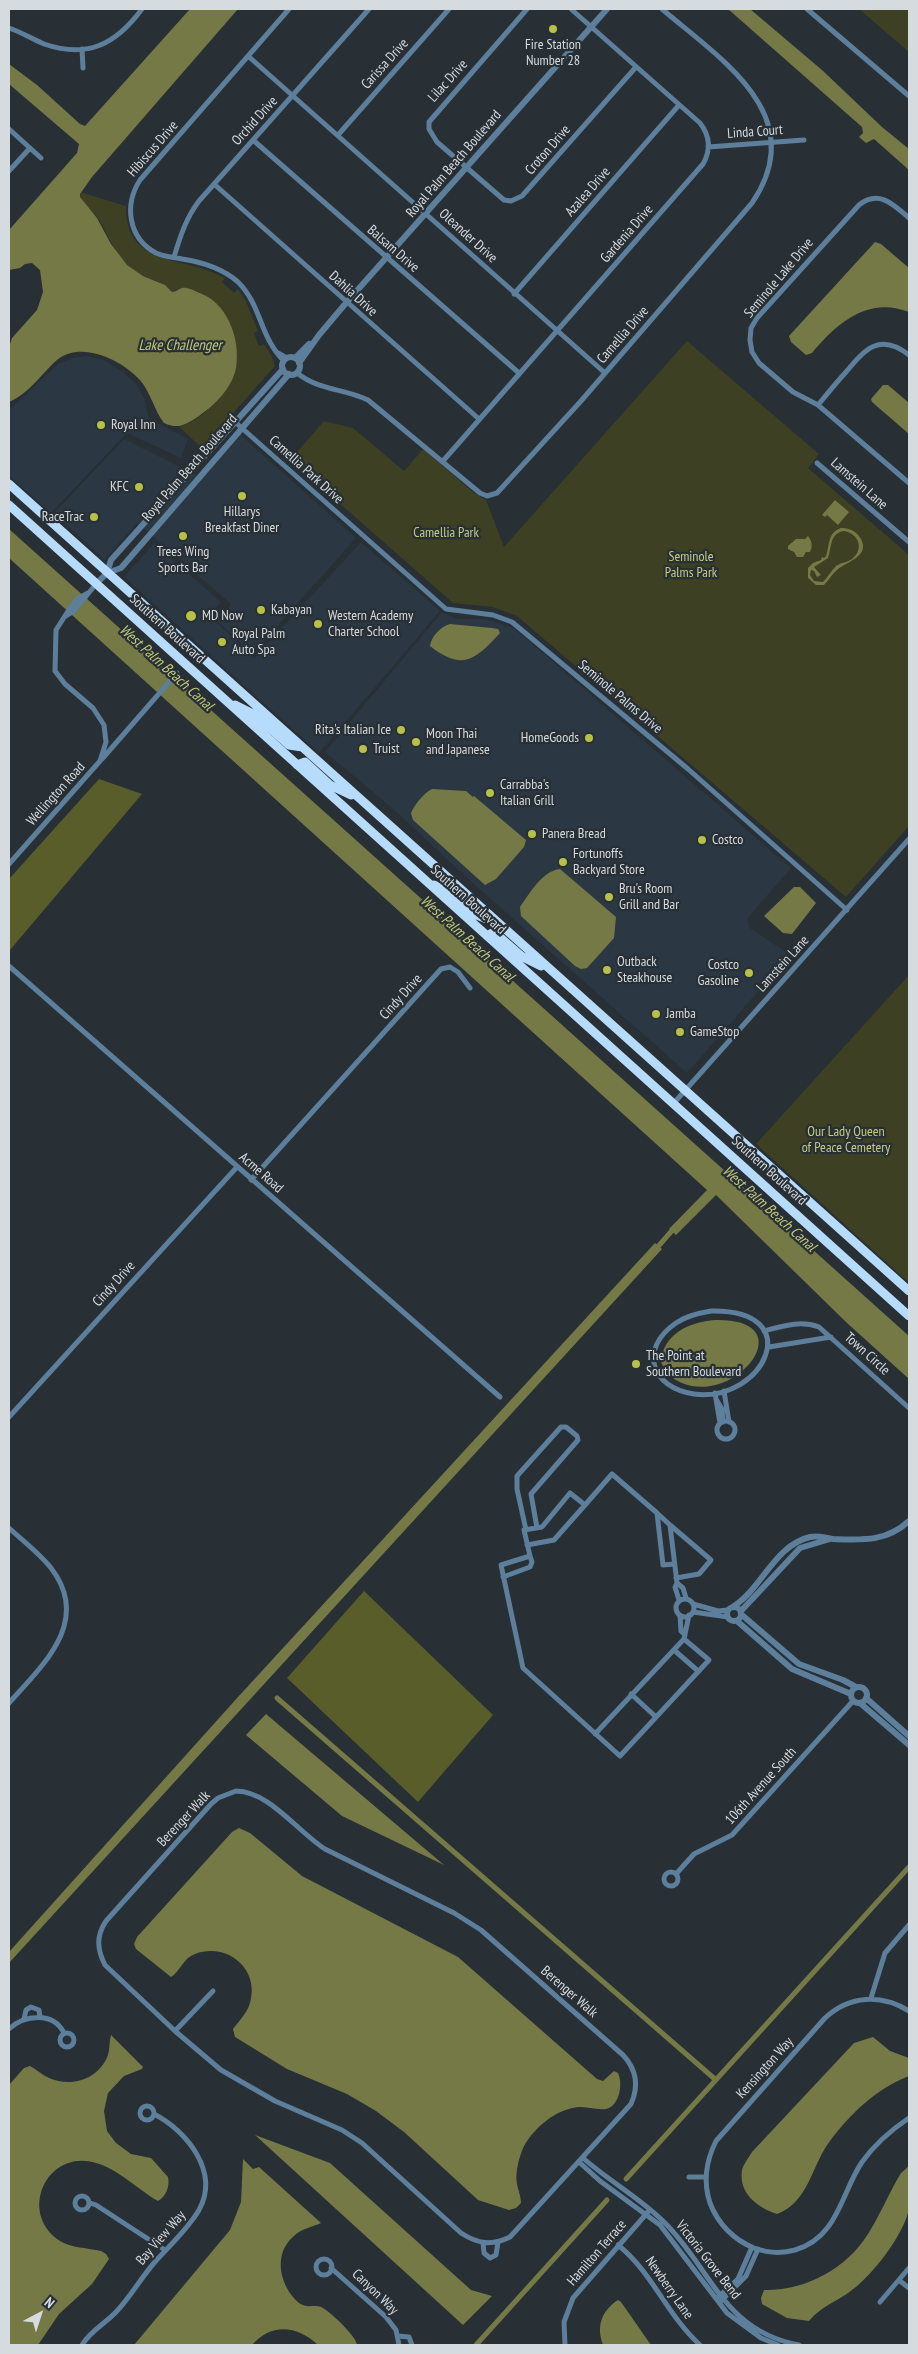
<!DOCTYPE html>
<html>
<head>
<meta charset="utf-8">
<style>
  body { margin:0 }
  #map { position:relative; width:918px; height:2354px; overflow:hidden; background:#282f35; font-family:"PT Sans Narrow",sans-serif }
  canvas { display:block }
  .frame { position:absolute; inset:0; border:10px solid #d6dbdf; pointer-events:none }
  .north { position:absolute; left:15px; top:2289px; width:50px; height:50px; -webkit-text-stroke:4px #282f35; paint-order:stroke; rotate:40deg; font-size:14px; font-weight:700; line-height:20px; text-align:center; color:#d6dbdf }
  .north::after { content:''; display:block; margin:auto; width:18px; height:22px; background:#d6dbdf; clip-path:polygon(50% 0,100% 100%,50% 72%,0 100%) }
</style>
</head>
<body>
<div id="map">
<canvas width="918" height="2354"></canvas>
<div class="frame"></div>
<div class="north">N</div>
</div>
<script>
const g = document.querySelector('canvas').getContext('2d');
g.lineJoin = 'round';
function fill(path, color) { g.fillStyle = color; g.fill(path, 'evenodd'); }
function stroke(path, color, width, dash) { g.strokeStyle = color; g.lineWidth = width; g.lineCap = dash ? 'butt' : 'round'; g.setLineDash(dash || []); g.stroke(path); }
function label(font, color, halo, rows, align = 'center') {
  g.font = font + ' "PT Sans Narrow",sans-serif'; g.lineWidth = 4.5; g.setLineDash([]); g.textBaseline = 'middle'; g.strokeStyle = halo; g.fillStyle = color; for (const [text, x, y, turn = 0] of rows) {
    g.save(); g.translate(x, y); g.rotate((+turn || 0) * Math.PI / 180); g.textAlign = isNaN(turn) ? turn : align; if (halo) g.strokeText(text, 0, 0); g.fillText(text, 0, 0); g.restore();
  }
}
const built = new Path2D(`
  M87,356L103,360L122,371L136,384L145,400L149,419L188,439L181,458L127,433L51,513L9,476V410L58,364L72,358Z
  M241,435L356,538L252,654L216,620L231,604L137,523L104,560L54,513L124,439L202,478Z
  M361,542L440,611L319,753L124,577L154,543L221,602L210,616L254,658Z
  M442,612L458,619H488L515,629L791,868L747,919L750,928L789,954L784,962L687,1073L475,885L392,808L325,752Z`);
const green = new Path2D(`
  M859,9H909V52Z
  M80,192L126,206C125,269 186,255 225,278L222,282L234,293L238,289L246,301L258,331L254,333L259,346L264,344L271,355L275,366L202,448L179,427C207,420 243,377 236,348C233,335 212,307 204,294L181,288L172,292C162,280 145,279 132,269C114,256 109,234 97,217C91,210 80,202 80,192Z
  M687,341L819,454L808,468L909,555V826L846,897L517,616L493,607L453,603L290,460L324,421L353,428L404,471L423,449L474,493L486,500L504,547Z
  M909,975V1283L756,1144Z`);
const forest = new Path2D(`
  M99,779L142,794L10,950L9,948V879Z
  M364,1591L493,1715L418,1802L287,1678Z`);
const water = new Path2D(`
  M190,9H238L92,177L80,194V197L97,218L111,244L127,265L143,276L165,285L172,292C176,292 178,289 182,288C186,287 193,290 197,292C227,301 241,339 236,368C232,388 215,405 199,416C187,424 179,430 164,423C154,410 151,393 140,380C122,360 81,340 57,360C40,375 30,393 9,402V347L12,338L37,310L43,292L40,270L32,263L25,264L20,268L9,270V230L77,153L79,144L9,84V64L37,85L80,124L85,126Z
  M728,9H750L822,70L882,127L909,149V170L874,139L866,143L859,137L863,133L862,127Z
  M875,242L881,244L909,268V312C868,296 837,323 812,353L806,355L791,342L789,336Z
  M883,385H888L909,403V434L872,402L871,399Z
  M835,500L849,512L838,525L827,515L825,517L822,515Z
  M841,528C848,528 854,530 859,536C873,556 847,561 837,570C832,574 829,580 824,585H816L808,578V568L813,563L821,560L822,557L824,558L826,556C830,545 827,533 841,528ZM843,531C856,532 865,546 854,557C850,562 842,562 836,566C831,571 828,577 823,582L814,581L810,575L811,570L814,571L817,577L821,575L814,567L828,558C832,547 829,535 843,531Z
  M9,529L909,1336V1379L847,1323L716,1195L676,1235L669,1229L707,1190L9,558Z
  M808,536C812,541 813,546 810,552H806L803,557H797L794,552L788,549V546L796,539H805Z
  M450,624L492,628L498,629L500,633C476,659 463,672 430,646C431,637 441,626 450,624Z
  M432,789L466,791L473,797L474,796L526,840L524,847L496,879L485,885L413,820L411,813C415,804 423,794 432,789Z
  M560,869L616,917L614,938L587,968L581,969L575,966L521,916L520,907C530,893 542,871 560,869Z
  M794,887H800L816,903L792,934L783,933L764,916Z
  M655,1243L662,1249L9,1963V1952L238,1697Z
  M715,1320C805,1318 737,1406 682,1383C672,1379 665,1372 661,1362C663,1334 689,1322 715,1320Z
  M266,1714L444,1865L342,1816L246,1735Z
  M239,1828L250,1833L302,1876L458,1957L597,2079L603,2081L614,2071L618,2073C623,2083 620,2106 606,2109C597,2110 587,2107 579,2107C556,2109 535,2127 524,2146C519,2157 515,2172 517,2184C518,2190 521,2196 521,2203L516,2208L509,2210L478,2200L404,2132L376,2111L347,2094L287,2069L235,2037L233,2029C239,2021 247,2013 250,2003C260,1969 227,1942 195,1954C183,1958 180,1972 171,1977L136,1949L134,1944L137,1937L232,1832Z
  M111,2035L143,2067L142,2069L124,2076L108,2093L104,2111L107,2131L116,2143L131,2154L151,2158L168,2177C170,2186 166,2197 158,2201C137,2189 118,2169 96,2163C47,2148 17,2213 60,2241C71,2248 88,2248 101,2251L106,2254L109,2259L92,2284L59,2314L38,2345H9V2085L24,2068L30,2066C36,2069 42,2075 49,2078C72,2088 99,2079 108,2055C110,2048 109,2042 111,2035Z
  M873,2037L890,2051L909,2058V2076C877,2088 850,2114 830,2141C811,2166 809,2202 777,2214C758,2208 738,2193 742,2170C743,2165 749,2157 752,2152L854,2043Z
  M255,2135L330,2163L471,2290L492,2296L463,2325Z
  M243,2159L253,2169L259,2167L321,2223C312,2227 301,2229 294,2236C272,2254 280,2287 299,2303C307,2309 314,2304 321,2307C330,2311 357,2337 357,2345H318C298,2326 272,2322 252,2345H134L230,2230L241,2202Z
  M909,2166C909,2180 912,2196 909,2209C904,2234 873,2275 852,2290C838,2301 821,2306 809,2321L787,2318L762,2304L761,2298L764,2290C805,2291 846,2269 868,2234C880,2215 889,2193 901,2173Z
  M618,2300L621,2302L651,2345H603C596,2327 601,2311 618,2300Z`);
const canal = new Path2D(`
  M655,1250L676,1226
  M277,1698L716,2080
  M626,2179L909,1867
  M476,2345L607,2200`);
const minor = new Path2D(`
  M527,9L429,122V129L437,142L504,200L511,201L522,196L636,67
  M807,9L909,96
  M9,28C21,32 32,39 44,44C88,59 116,44 142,9
  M82,49L83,68
  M248,56L605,373
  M9,129L41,158
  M338,135L449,9
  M253,140L519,373
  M708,147L804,140
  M9,171L30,148
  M214,184L479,419
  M909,218C894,205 879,189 859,205L757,318L751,328L750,340L752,352L759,363L793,392L818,405L909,483
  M174,257C180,237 186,218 199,201L369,9
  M514,294L679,105
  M278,353L287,358
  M284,361C259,336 262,306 238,282C222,268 202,262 182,259C173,257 164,257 156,253C128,238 124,205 140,180L289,9
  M297,373C320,391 343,388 368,400L480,493L487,496L497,493L581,401L752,203C812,115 720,59 662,9
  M818,405C827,394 836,383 846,372C865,349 880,332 909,355
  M235,422L446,609L493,615L512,622L688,769L847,910
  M443,461L703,164C711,150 710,136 700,123L571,9
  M817,463L909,542
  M66,616L74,611L96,584
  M102,759L177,673
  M9,864L100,761L106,742L104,725L93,708L65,684L55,671L56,630L70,608L77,599L88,593
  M9,966L500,1397
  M673,1104L909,839
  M251,1180L441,969L450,967L458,972L470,988
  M711,1311C809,1309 764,1403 694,1394C651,1388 638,1349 676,1323C686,1316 699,1313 711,1311Z
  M764,1331C783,1326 800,1320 819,1327L909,1408
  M769,1347L831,1337
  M724,1391L729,1422
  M715,1393L720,1423
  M716,1399L722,1409L723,1422
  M9,1417L237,1167
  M717 1430a9 9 0 1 1 18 0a9 9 0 1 1-18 0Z
  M670,1525L711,1560L699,1574L676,1578
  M9,1528C23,1541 39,1553 51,1568C92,1621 43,1665 9,1703
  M526,1530L517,1489V1476L561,1427H566L577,1436L578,1440L531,1494L537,1528
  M527,1545L554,1540L585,1505
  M674,1564L663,1565L657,1513L670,1525L677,1583L675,1587L679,1600
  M503,1577L530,1567L532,1562L530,1556
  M677,1583L683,1588L686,1598
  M676 1608a9 9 0 1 1 18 0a9 9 0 1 1-18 0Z
  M693,1604L718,1611L728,1610
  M693,1612L728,1617
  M680,1615L681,1631L685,1635
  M684,1639L689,1615
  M674,1650L698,1671
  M631,1694L656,1717
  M595,1734L684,1639L709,1660L620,1756L523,1668L501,1565L530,1556L524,1530L542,1527L570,1493L585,1505L612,1474L657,1513
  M236,1791C269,1791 298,1832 325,1849L454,1913L481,1930L623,2055C637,2070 639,2086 631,2104L510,2237C492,2246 478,2244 461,2233L362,2143L342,2130L275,2101L221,2070L175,2031L105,1965C97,1949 96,1936 106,1921L211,1804L218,1798Z
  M664 1879a7 7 0 1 1 14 0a7 7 0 1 1-14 0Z
  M676,1874L694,1854L732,1835L853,1701
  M871,1998L885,1953L909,1925
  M909,2011C881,1994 850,1995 825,2018L716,2141C706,2161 703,2182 710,2203C718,2224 734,2240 754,2248C768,2253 781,2254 795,2250C838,2238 841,2193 862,2162C875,2144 891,2130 909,2118
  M24,2019L26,2010L31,2007L39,2010L40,2017
  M9,2029C24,2015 53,2011 64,2033
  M175,2031L213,1991
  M60 2040a7 7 0 1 1 14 0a7 7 0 1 1-14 0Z
  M140 2113a7 7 0 1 1 14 0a7 7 0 1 1-14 0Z
  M583,2158C609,2181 640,2198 664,2222C711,2268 723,2331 799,2345
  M579,2162L600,2181L660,2225L727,2313L761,2338L778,2345
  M689,2177H706
  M75 2203a7 7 0 1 1 14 0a7 7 0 1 1-14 0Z
  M90,2203L96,2205L165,2250
  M483,2243L484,2253L490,2258L496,2255L498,2242
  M618,2245C653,2273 666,2314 700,2345
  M316 2267a8 8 0 1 1 16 0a8 8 0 1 1-16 0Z
  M331,2268L386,2317L396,2330L399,2345
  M900,2281L909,2288
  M718,2297L738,2279L752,2247
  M721,2301L746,2276L758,2249
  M880,2302L909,2268
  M398,2336L409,2337L412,2345
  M82,2345C91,2330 105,2324 117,2311C131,2296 141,2278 154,2263C169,2246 188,2229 199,2210C220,2172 187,2131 154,2114
  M565,2345L564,2322L573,2298L648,2212`);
const tertiary = new Path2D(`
  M282 366a9 9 0 1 1 18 0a9 9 0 1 1-18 0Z
  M295,358L309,344
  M299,363L319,335L346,303L607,9
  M107,573L121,568L289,374
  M96,584L107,573L111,560L283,369
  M734,1606C762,1588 775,1545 810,1537C818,1535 825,1538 833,1539C863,1540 886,1542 909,1521
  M727 1614a7 7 0 1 1 14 0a7 7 0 1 1-14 0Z
  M741,1611L800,1548L830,1539
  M742,1615L799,1664L843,1680L856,1687
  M737,1621L792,1669L851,1694
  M851 1695a8 8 0 1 1 16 0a8 8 0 1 1-16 0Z
  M866,1698L909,1736
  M860,1703L909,1745`);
const trunk = new Path2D(`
  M9,484L909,1291
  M9,505L909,1316
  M235,705L255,715L289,745L302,747
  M297,765L305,762L330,785L351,795
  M434,885L453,894L477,915L487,919L491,917
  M487,936L492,933L497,935L521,956L541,966`);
const markers = [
  [553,29,5,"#b8c147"],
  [101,425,5,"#b8c147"],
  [139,487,5,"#b8c147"],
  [242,496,5,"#b8c147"],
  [94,517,5,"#b8c147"],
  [183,536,5,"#b8c147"],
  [261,610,5,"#b8c147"],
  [191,616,6,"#b8c147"],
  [318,624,5,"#b8c147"],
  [222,642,5,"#b8c147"],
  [401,730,5,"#b8c147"],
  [589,738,5,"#b8c147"],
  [416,742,5,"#b8c147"],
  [363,749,5,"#b8c147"],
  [490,793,5,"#b8c147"],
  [532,834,5,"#b8c147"],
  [702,840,5,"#b8c147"],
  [563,862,5,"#b8c147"],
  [609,897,5,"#b8c147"],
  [607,970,5,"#b8c147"],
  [749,973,5,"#b8c147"],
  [656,1014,5,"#b8c147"],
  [680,1032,5,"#b8c147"],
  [636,1364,5,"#b8c147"]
];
const poiNames = [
  ["Fire Station",553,45,"center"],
  ["Number 28",553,61,"center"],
  ["Royal Inn",111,425],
  ["KFC",129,487,"right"],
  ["Hillarys",242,512,"center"],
  ["Breakfast Diner",242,528,"center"],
  ["RaceTrac",84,517,"right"],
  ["Trees Wing",183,552,"center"],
  ["Sports Bar",183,568,"center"],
  ["Kabayan",271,610],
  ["MD Now",202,616],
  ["Western Academy",328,616],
  ["Charter School",328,632],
  ["Royal Palm",232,634],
  ["Auto Spa",232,650],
  ["Rita's Italian Ice",391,730,"right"],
  ["Moon Thai",426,734],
  ["and Japanese",426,750],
  ["HomeGoods",579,738,"right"],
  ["Truist",373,749],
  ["Carrabba's",500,785],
  ["Italian Grill",500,801],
  ["Panera Bread",542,834],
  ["Costco",712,840],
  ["Fortunoffs",573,854],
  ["Backyard Store",573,870],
  ["Bru's Room",619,889],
  ["Grill and Bar",619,905],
  ["Outback",617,962],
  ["Steakhouse",617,978],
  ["Costco",739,965,"right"],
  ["Gasoline",739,981,"right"],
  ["Jamba",666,1014],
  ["GameStop",690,1032],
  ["The Point at",646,1356],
  ["Southern Boulevard",646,1372]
];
const streetNames = [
  ["Carissa Drive",385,64,-48],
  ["Lilac Drive",448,81,-48],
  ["Orchid Drive",255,121,-48],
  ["Linda Court",755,132,-4],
  ["Hibiscus Drive",153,149,-49],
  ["Croton Drive",548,150,-49],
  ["Royal Palm Beach Boulevard",454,164,-49],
  ["Azalea Drive",588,192,-49],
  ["Gardenia Drive",627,234,-49],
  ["Oleander Drive",468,236,42],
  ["Balsam Drive",393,249,41],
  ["Seminole Lake Drive",779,278,-50],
  ["Dahlia Drive",353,294,42],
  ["Camellia Drive",623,335,-49],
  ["Royal Palm Beach Boulevard",190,468,-49],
  ["Camellia Park Drive",306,470,42],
  ["Lamstein Lane",859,484,41],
  ["Southern Boulevard",167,629,42],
  ["Seminole Palms Drive",620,697,40],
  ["Wellington Road",56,794,-48],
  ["Southern Boulevard",468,900,42],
  ["Lamstein Lane",783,964,-48],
  ["Cindy Drive",401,997,-48],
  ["Southern Boulevard",769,1171,42],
  ["Acme Road",261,1173,41],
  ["Cindy Drive",114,1284,-48],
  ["Town Circle",867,1354,42],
  ["106th Avenue South",761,1786,-48],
  ["Berenger Walk",184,1819,-47],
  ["Berenger Walk",569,1992,41],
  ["Kensington Way",765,2068,-48],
  ["Bay View Way",161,2238,-49],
  ["Hamilton Terrace",597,2253,-49],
  ["Victoria Grove Bend",708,2260,52],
  ["Newberry Lane",669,2288,55],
  ["Canyon Way",375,2292,44]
];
const parkNames = [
  ["Camellia Park",446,533],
  ["Seminole",691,557],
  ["Palms Park",691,573],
  ["Our Lady Queen",846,1132],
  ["of Peace Cemetery",846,1148]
];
const waterNames = [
  ["Lake Challenger",180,346],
  ["West Palm Beach Canal",166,668,42],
  ["West Palm Beach Canal",467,939,42],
  ["West Palm Beach Canal",769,1209,42]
];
fill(built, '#2b3742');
fill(green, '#3d4022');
fill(forest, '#585d2a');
fill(water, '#747946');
stroke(canal, '#747946', 5);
stroke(minor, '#5d7f9c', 5);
stroke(tertiary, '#5d7f9c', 6);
stroke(trunk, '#b7dbfb', 9);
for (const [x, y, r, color] of markers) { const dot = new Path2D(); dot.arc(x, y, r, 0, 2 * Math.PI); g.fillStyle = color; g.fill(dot); stroke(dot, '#282f35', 2); }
label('14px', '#d6dbdf', '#282f35', poiNames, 'left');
label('14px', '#d6dbdf', '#282f35', streetNames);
label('14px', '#c5cd7d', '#282f35', parkNames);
label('italic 15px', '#c1c97a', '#282f35', waterNames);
</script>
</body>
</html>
